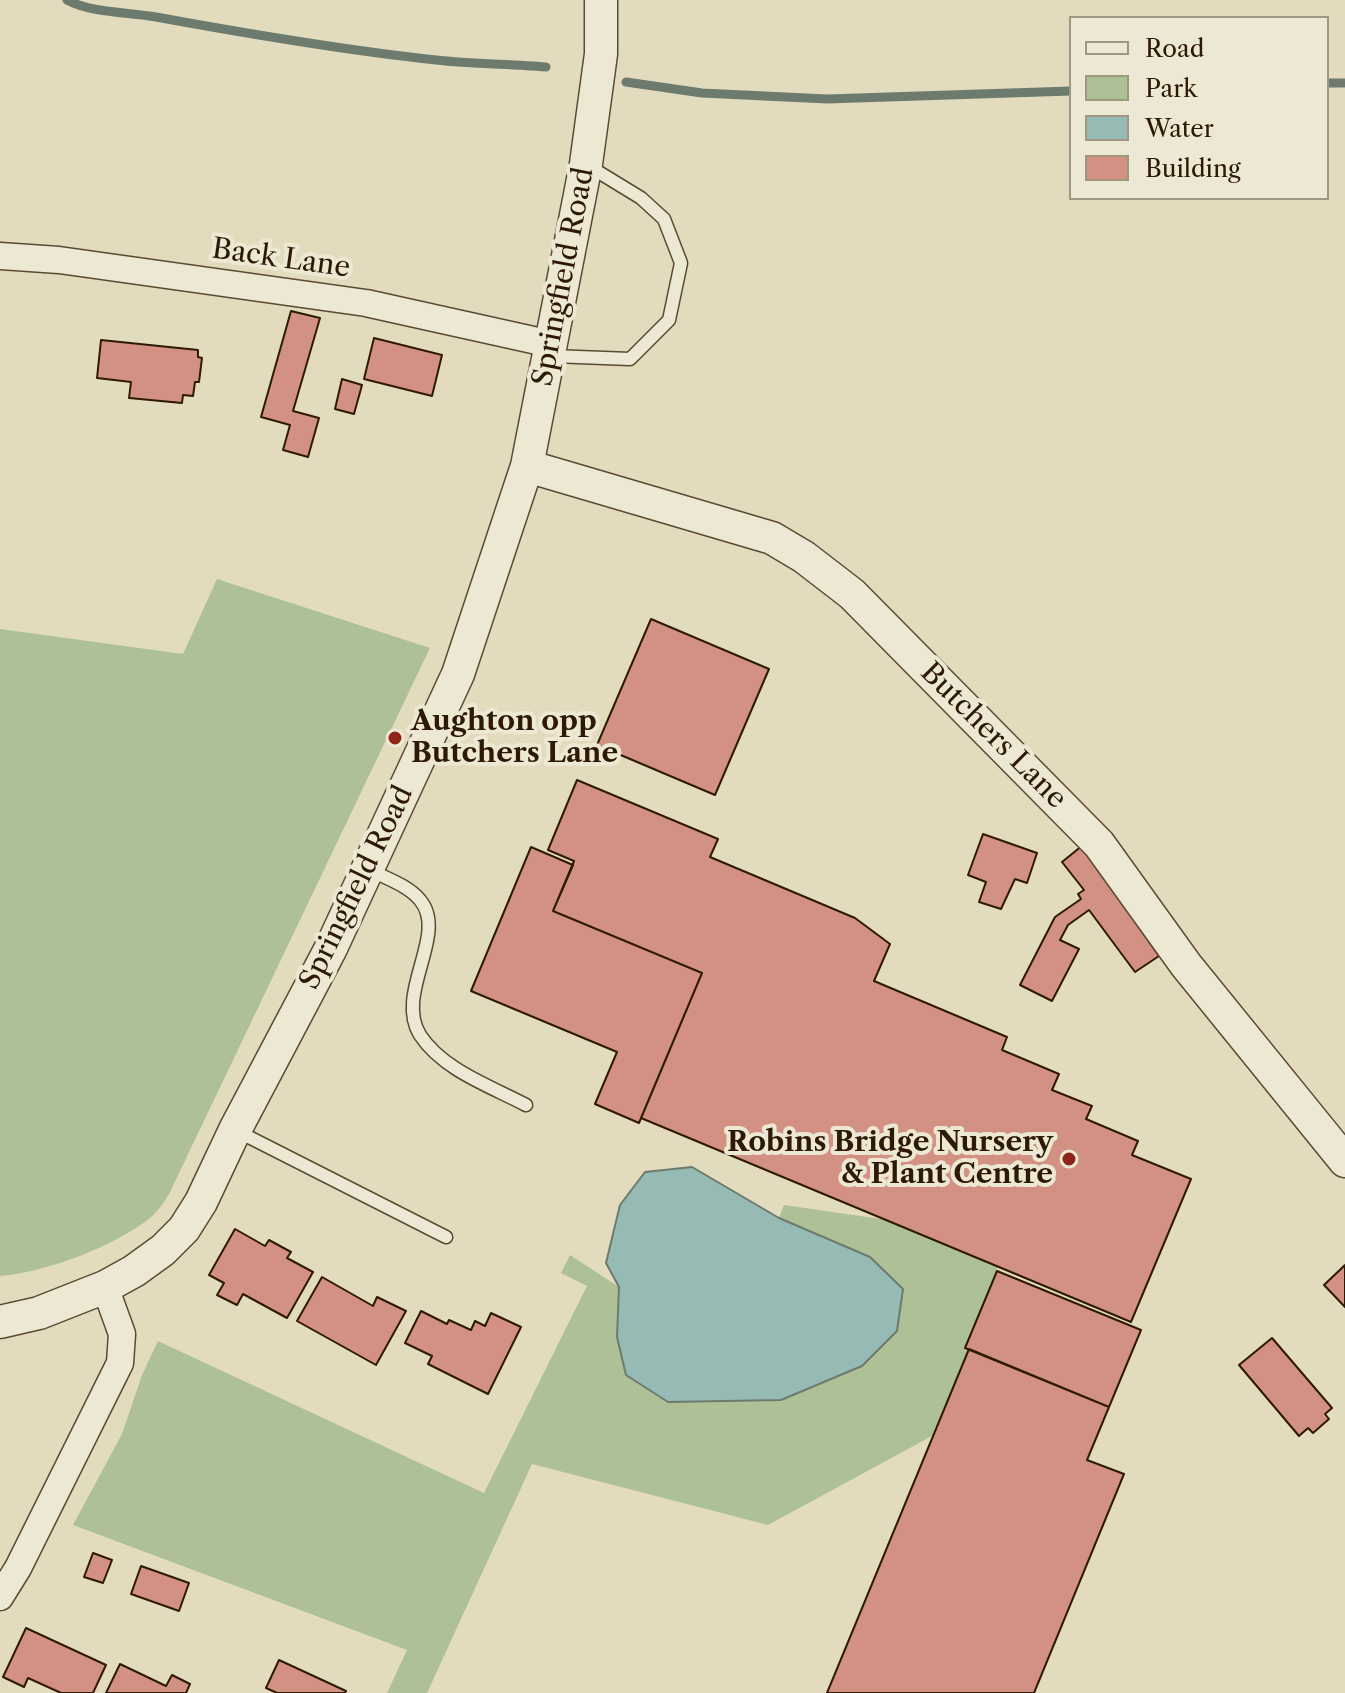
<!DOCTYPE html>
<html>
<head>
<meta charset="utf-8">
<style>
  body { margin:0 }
  #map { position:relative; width:1345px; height:1693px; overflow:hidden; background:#e3dbbd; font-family:"Libre Caslon Text",serif }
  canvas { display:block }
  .legend { position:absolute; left:1069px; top:16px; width:260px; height:184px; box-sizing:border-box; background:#ede8d4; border:2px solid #a19681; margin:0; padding:10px 14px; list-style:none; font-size:24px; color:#2e1a04 }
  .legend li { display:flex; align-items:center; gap:16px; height:40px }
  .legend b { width:40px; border:2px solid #a19681 }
</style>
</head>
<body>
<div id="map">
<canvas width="1345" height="1693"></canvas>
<ul class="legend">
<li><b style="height:10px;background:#ede8d4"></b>Road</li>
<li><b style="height:22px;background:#aec196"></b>Park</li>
<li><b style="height:22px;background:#95bbb4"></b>Water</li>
<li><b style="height:22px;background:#d29182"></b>Building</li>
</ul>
</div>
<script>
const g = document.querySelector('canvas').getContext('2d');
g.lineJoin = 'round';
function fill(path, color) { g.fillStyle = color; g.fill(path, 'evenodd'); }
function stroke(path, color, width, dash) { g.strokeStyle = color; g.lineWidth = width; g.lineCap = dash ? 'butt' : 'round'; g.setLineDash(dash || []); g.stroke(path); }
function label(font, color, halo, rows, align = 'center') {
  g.font = font + ' "Libre Caslon Text",serif'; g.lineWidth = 8; g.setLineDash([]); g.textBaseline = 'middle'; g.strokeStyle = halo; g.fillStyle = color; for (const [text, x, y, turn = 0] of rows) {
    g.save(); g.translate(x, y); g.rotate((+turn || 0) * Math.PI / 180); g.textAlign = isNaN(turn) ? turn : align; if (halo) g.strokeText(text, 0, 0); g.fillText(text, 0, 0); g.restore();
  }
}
const green = new Path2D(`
  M217,579L430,648L169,1194C164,1202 158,1212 150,1218C113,1247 47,1272 0,1276V629L183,654Z
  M784,1205L888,1220L998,1267L965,1347L969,1349L932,1436L768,1525L532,1464L427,1693H387L407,1650L73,1525L122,1434L142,1375L158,1341L484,1493L587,1286L561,1273L570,1255L619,1287L617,1337L626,1375L668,1402L781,1400L870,1257L779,1218Z`);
const water = new Path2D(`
  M692,1167L779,1218L870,1257L903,1289L897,1331L862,1366L781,1400L668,1402L626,1375L617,1337L619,1287L606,1263L620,1205L645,1172Z`);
const stream = new Path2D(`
  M67,0C91,13 128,12 156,17C249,34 342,50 436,60C472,64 510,64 546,67
  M626,82L702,93L827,99L1071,91
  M1327,83H1345`);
const building = new Path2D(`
  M291,311L320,318L293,411L319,418L308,457L283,450L290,425L261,417Z
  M374,338L442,355L432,396L364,379Z
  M101,340L198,350V357L202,358L199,382H195L193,396L183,395L182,403L129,398L131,382L97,378Z
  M342,379L362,385L354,414L335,409Z
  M651,619L769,669L715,795L597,745Z
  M577,780L718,839L710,857L855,918L890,944L874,981L1007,1037L1002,1050L1059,1074L1052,1090L1092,1106L1086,1119L1138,1141L1132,1155L1191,1179L1131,1322L641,1118L702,973L553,911L574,861L548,850Z
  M983,834L1037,853L1027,883L1015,879L1001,909L979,902L986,882L968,875Z
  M1083,845L1159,956L1135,972L1089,910L1068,925L1060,940L1079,949L1052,1001L1020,985L1055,917L1081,899L1078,894L1084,890L1062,862Z
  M531,847L573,865L553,911L702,973L639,1123L595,1104L617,1052L471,991Z
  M235,1229L265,1246L269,1240L291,1252L287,1258L313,1272L287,1318L243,1294L237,1305L217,1295L224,1283L209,1275Z
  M1345,1265V1307L1324,1285Z
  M997,1271L1141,1330L1109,1407L965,1348Z
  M322,1277L373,1306L377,1297L406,1311L376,1365L297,1321Z
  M421,1311L447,1324L449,1320L471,1330L475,1321L485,1326L491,1313L521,1327L488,1394L428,1364L432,1356L405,1343Z
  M1272,1338L1332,1408L1325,1414L1329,1419L1313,1433L1308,1428L1299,1436L1239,1365Z
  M969,1349L1109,1407L1087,1460L1124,1474L1034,1693H827Z
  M93,1553L112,1560L103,1583L84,1577Z
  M141,1566L189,1583L179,1611L131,1594Z
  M26,1628L106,1665L93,1693H61L28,1678L24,1687L3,1677Z
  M279,1660L346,1691L345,1693H277L266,1688Z
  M120,1664L166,1686L172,1675L190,1684L186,1693H106Z`);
const service = new Path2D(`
  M552,356L630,359L669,320L681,263L664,219L641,198L587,165
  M368,869C385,878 408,885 420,900C449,934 394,993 420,1035C443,1070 490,1086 526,1105
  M235,1130L446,1237`);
const minor = new Path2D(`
  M0,256L59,260L366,303L551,344
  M0,1597L18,1568L120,1363L122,1334L105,1287`);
const tertiary = new Path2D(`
  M527,466L772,538L804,557L852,594L1099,844L1186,965L1345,1161
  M0,1322L39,1313L105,1287L134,1271L163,1250L184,1229L201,1202L235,1130L331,948L458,674L527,466L586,164L601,54V0`);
const markers = [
  [395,738,8,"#8f2418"],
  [1069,1159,8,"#8f2418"]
];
const streetNames = [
  ["Back Lane",281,259,8],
  ["Springfield Road",564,277,-79],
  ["Butchers Lane",993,736,45],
  ["Springfield Road",357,888,-64]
];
const poiNames = [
  ["Aughton opp",411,722],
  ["Butchers Lane",411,754],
  ["Robins Bridge Nursery",1053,1143,"right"],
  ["& Plant Centre",1053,1175,"right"]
];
fill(green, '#aec196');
fill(water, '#95bbb4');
stroke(water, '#6c7b6e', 2);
stroke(stream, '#6c7b6e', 9);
fill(building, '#d29182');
stroke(building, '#2e1a04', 2);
stroke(service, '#5b4a32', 15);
stroke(minor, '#5b4a32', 29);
stroke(tertiary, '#5b4a32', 35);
stroke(service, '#ede8d4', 12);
stroke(minor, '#ede8d4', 26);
stroke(tertiary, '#ede8d4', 32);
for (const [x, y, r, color] of markers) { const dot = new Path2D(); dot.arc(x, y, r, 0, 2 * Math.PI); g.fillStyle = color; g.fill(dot); stroke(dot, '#ede8d4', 3); }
label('28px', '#2e1a04', '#ede8d4', streetNames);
label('bold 28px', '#2e1a04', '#ede8d4', poiNames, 'left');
</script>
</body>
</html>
